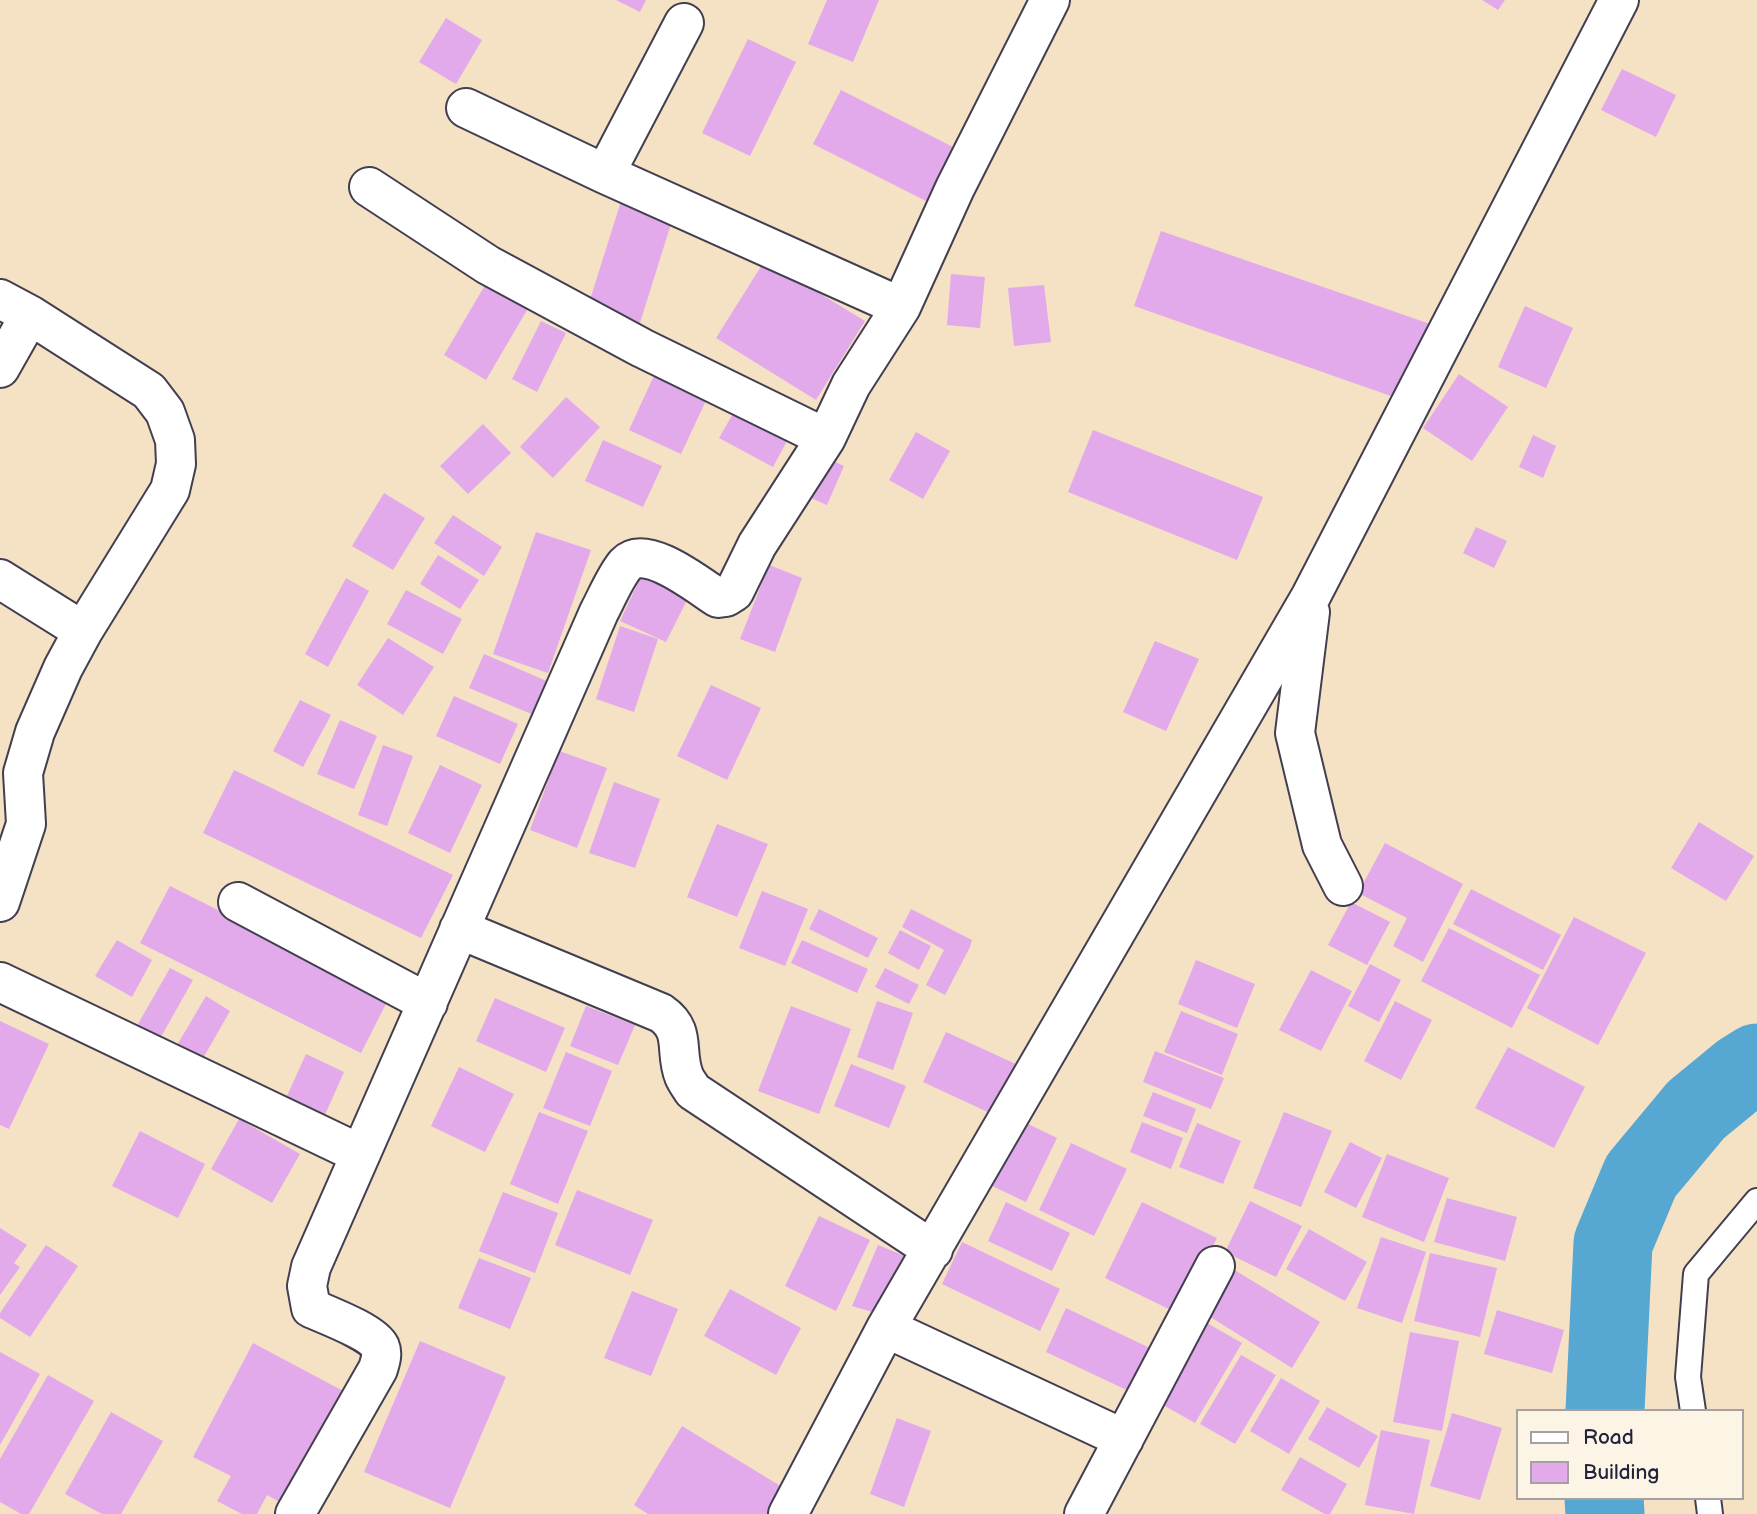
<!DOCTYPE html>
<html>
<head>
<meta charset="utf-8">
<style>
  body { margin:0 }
  #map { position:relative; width:1757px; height:1514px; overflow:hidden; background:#f5e1c4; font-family:"Balsamiq Sans",sans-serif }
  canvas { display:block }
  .legend { position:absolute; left:1516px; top:1409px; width:228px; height:91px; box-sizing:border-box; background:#fcf5e5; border:2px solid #a5a1a1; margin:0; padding:9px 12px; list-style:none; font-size:21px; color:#22223b }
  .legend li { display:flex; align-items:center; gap:14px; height:35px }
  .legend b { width:35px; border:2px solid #a5a1a1 }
</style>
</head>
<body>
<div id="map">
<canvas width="1757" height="1514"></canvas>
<ul class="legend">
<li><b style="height:9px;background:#fff"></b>Road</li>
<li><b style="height:19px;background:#e2aaeb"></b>Building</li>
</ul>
</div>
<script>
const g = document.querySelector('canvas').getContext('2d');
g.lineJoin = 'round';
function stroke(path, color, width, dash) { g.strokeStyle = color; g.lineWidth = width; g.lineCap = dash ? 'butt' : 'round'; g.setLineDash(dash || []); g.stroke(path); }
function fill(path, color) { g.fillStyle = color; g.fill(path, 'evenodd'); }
const river = new Path2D(`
  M1605,1411L1613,1243L1641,1176L1696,1110L1741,1073L1757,1063
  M1604,1498L1605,1514`);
const building = new Path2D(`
  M616,0H646L640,12Z
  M827,0H879L853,62L808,44Z
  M1482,0H1505L1498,10Z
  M446,18L482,40L456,84L419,62Z
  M748,39L796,62L750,156L702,133Z
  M1622,69L1676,95L1656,137L1601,110Z
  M841,90L959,150L932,204L813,144Z
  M622,198L674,214L640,323L588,306Z
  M1161,231L1436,326L1408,402L1134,306Z
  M765,260L865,321L816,400L716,338Z
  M951,274L985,277L980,328L947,325Z
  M488,280L530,305L486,380L444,355Z
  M1044,285L1051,342L1014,346L1008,288Z
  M1525,306L1573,328L1546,388L1498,367Z
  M541,321L566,333L537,392L512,379Z
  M657,369L710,392L681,454L629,430Z
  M1459,374L1508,407L1472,461L1423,428Z
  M566,397L600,427L553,478L520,447Z
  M734,412L787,441L773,467L719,438Z
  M483,424L511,453L468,494L440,466Z
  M1093,430L1263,497L1237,560L1068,492Z
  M916,432L950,451L923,499L889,480Z
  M1533,435L1556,446L1543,478L1519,467Z
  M603,440L662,466L643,507L585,481Z
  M827,458L844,466L827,505L809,497Z
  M384,493L425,518L393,570L352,546Z
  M453,515L502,547L484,576L434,543Z
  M1476,527L1507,541L1494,568L1463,553Z
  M536,532L591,550L548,673L493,654Z
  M438,555L479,580L460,609L420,584Z
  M769,565L802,578L775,652L740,639Z
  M646,566L693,588L666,642L620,621Z
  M346,578L369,591L328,667L305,654Z
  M406,590L462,619L443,654L387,624Z
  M620,626L658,639L634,712L596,699Z
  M388,638L434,667L403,715L357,685Z
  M1155,641L1199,659L1166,731L1123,712Z
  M484,654L549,682L534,715L469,688Z
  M711,685L761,708L727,780L677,756Z
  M454,696L518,724L500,764L436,736Z
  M300,700L331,715L303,767L273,751Z
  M340,720L377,736L354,789L317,774Z
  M383,745L413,756L387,826L358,815Z
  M559,751L607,768L577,848L530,830Z
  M440,765L482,785L450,853L408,833Z
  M234,770L453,875L421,938L203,833Z
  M614,782L660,799L635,868L589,853Z
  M1699,822L1754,856L1726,901L1671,868Z
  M717,824L768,844L737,917L687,897Z
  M1385,843L1463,884L1423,962L1393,946L1407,918L1358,893Z
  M170,886L390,996L361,1053L140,943Z
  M1471,889L1561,935L1543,970L1453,924Z
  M762,891L808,909L785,966L739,948Z
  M1351,902L1390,922L1367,965L1328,945Z
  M819,909L878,938L868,958L809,929Z
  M911,909L972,940L970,947L945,995L926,985L944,950L902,927Z
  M1574,917L1646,953L1598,1045L1527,1008Z
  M1449,928L1540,975L1512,1028L1421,981Z
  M900,930L931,946L919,970L888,953Z
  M117,940L152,960L132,997L95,976Z
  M802,940L868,969L857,993L791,963Z
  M1196,960L1255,984L1237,1028L1178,1004Z
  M1370,964L1401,980L1379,1022L1348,1006Z
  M170,968L193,980L157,1044L134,1031Z
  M885,968L919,985L909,1004L875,987Z
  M1311,970L1352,991L1321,1051L1279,1030Z
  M206,996L230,1011L198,1067L173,1052Z
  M495,998L565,1028L546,1072L476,1041Z
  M877,1001L913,1013L893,1070L857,1057Z
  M1395,1001L1432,1020L1401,1080L1364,1061Z
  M586,1006L635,1025L618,1065L570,1046Z
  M791,1006L851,1029L819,1114L758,1091Z
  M1181,1011L1238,1034L1222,1075L1164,1052Z
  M0,1021L49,1044L9,1129L0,1125Z
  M946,1032L1018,1065L994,1115L923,1082Z
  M1508,1047L1585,1087L1554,1148L1475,1108Z
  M1155,1051L1224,1078L1211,1109L1143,1082Z
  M566,1052L612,1071L590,1126L543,1108Z
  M306,1054L344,1072L320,1126L281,1109Z
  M851,1064L906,1086L889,1128L834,1106Z
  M459,1067L514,1094L485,1152L431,1126Z
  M1153,1092L1196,1109L1187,1133L1143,1116Z
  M539,1112L588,1131L558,1204L510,1184Z
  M1284,1112L1332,1131L1301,1207L1253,1188Z
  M239,1119L300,1154L272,1203L211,1169Z
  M1020,1120L1057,1138L1026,1202L988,1184Z
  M1142,1122L1183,1138L1171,1169L1130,1152Z
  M1197,1123L1241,1141L1223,1184L1179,1167Z
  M140,1131L205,1164L178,1218L112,1186Z
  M1350,1142L1382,1158L1356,1208L1324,1192Z
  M1071,1143L1127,1169L1094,1236L1039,1210Z
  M1387,1154L1449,1178L1424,1242L1362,1217Z
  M577,1190L653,1220L630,1275L555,1245Z
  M503,1192L558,1213L535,1273L479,1251Z
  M1447,1198L1517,1217L1505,1261L1434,1242Z
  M1250,1201L1302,1226L1276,1277L1225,1252Z
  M1006,1202L1070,1233L1052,1271L988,1241Z
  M1142,1202L1217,1238L1179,1314L1105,1278Z
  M819,1216L870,1240L836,1311L785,1286Z
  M0,1228L27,1245L14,1263L20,1267L0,1295Z
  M1309,1229L1367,1262L1345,1301L1286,1269Z
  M1381,1237L1426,1252L1402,1323L1357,1308Z
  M962,1242L1060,1289L1040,1331L942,1284Z
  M46,1245L78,1266L30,1337L0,1318V1313Z
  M878,1245L919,1262L886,1316L852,1306Z
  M1430,1253L1497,1268L1480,1337L1414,1321Z
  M479,1258L531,1278L510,1329L458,1308Z
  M1223,1263L1320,1322L1292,1368L1196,1308Z
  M730,1289L801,1328L776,1375L704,1336Z
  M632,1291L678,1309L651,1376L604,1358Z
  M1066,1308L1154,1350L1133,1393L1046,1352Z
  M1497,1310L1564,1330L1552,1373L1484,1354Z
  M1193,1315L1242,1343L1195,1423L1147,1396Z
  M1410,1332L1459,1341L1442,1431L1393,1422Z
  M420,1341L506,1377L450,1508L364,1472Z
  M253,1343L347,1393L287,1506L267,1495L257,1514H242L217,1501L231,1476L193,1457Z
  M0,1352L40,1374L0,1445Z
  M1241,1355L1276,1375L1235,1444L1200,1424Z
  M48,1375L94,1401L29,1514H21L0,1502V1459Z
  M1281,1378L1320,1401L1289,1454L1250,1431Z
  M1327,1407L1378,1436L1359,1468L1308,1439Z
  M111,1412L163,1441L121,1514H102L65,1494Z
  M1452,1413L1502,1428L1480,1500L1430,1486Z
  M897,1418L931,1431L904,1507L870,1494Z
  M682,1426L787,1490L772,1514H648L634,1505Z
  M1381,1430L1430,1440L1414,1514L1365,1505Z
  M1300,1457L1347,1484L1330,1514H1325L1281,1490Z`);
const lane = new Path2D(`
  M1693,1411L1688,1377L1696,1274L1757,1201
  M1708,1498L1710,1514`);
const street = new Path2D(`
  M466,108L605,174L901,307
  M605,174L684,23
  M369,187L488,265L642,348L826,438
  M0,299L30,315L149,391L165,412L175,440L176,464L170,490L83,631L63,668L35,732L23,773L26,824L0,902
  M0,368L30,315
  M0,579L83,631
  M1310,612L1295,733L1322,845L1343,886
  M238,902L428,1003
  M459,929L661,1013C687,1031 674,1051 684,1076C686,1081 690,1086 693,1091L933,1250
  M0,982L360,1154
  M886,1328L1124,1439
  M295,1514L378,1369C380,1362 383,1354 380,1347C373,1332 326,1315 311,1308L307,1286L311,1267L599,612C606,599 616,575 626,564C646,543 699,586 718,598L726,597L734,592L757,545L826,438L851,385L901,307L955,188L1050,0
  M788,1514L886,1328L1311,596L1619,0
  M1084,1514L1215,1266`);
stroke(river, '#56a7d1', 79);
fill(building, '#e2aaeb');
stroke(lane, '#423f50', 28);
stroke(street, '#423f50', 42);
stroke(lane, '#fff', 24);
stroke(street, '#fff', 38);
</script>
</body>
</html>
